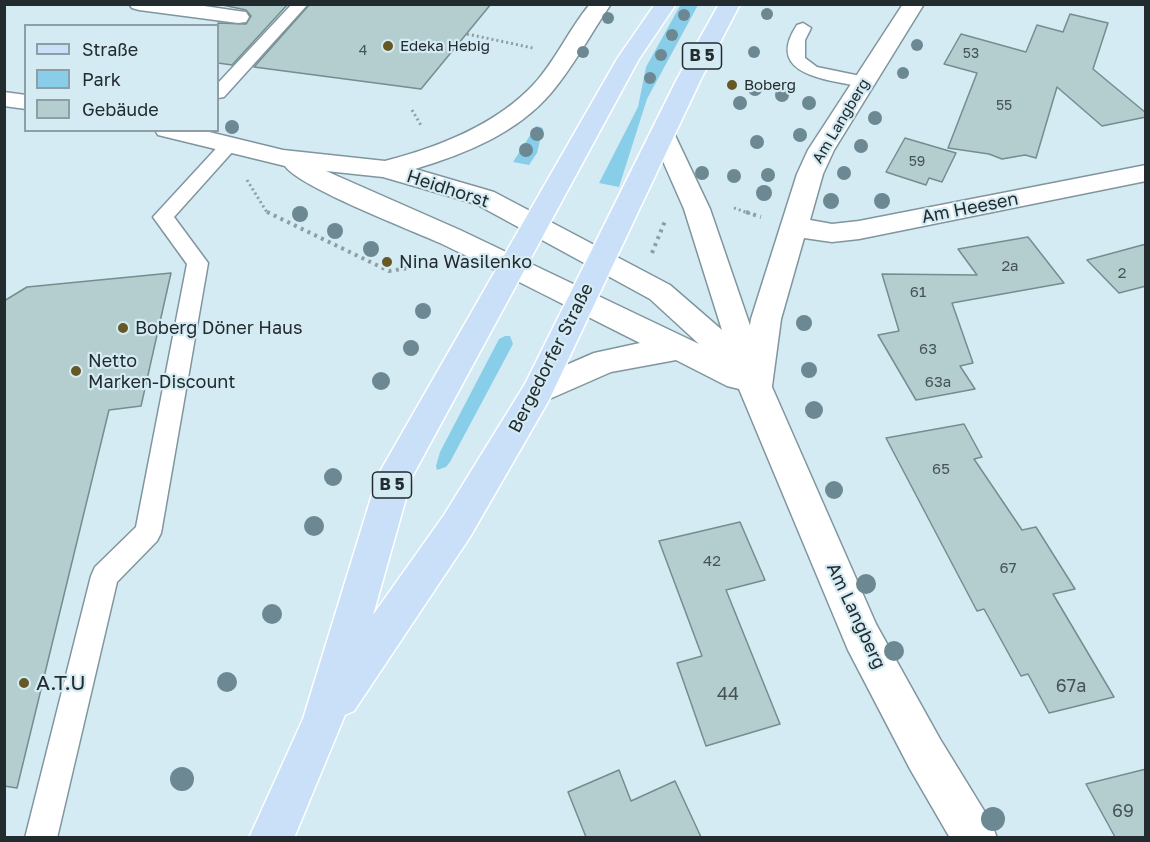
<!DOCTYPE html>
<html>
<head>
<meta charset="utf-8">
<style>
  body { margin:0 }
  #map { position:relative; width:1150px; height:842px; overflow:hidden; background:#d4ebf4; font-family:"Golos Text",sans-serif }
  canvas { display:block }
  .frame { position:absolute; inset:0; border:6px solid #222b2e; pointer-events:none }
  .legend { position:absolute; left:24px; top:24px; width:195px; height:108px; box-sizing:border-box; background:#d4ebf4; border:2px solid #8d9ea5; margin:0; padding:8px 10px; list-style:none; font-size:18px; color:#222b2e }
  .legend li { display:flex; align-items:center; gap:12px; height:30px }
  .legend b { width:30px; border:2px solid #8d9ea5 }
</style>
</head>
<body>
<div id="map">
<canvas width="1150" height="842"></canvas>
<div class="frame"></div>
<ul class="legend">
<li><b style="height:8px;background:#c9e0f8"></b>Straße</li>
<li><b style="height:16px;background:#89cee8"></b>Park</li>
<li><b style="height:16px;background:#b4cdce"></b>Gebäude</li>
</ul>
</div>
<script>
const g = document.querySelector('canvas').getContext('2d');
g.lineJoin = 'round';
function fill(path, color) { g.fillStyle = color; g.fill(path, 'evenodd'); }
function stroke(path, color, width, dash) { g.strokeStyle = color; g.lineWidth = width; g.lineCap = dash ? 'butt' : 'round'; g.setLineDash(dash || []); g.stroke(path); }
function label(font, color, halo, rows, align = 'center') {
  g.font = font + ' "Golos Text",sans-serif'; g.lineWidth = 4.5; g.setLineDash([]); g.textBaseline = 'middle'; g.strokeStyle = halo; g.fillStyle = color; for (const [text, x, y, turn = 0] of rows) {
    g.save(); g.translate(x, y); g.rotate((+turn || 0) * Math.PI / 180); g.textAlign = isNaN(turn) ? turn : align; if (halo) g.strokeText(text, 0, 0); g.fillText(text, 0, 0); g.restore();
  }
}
const green = new Path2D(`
  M681,4L698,5L647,99L619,187L599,183L638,107L646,67Z
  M536,126L543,128L537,153L529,165L513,162Z
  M505,336H510L513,344L450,462L446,467L437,470L436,466L440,452L499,339Z`);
const building = new Path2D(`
  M218,4H288L232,65L218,63V23L246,24L251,16L246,10Z
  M310,4H491L421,89L254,67Z
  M1070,14L1108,23L1093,69L1146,113V117L1102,126L1057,87L1036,158L1025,155L1002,159L989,154L948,148L977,73L944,64L961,34L1026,52L1037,25L1063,32Z
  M905,138L956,153L942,182L929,178L926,185L886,172Z
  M1028,237L1064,283L952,303L973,363L960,366L975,389L916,400L878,335L899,331L882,274L977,275L958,249Z
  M1146,244V286L1119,293L1087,260Z
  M171,273L141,406L109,410L17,788L4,786V301L27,287Z
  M964,424L982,457L974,459L1022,530L1036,527L1075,589L1053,594L1114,697L1049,713L1028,674L1021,676L984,609L977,611L886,438Z
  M740,522L765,580L726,590L780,724L706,746L677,663L702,656L659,541Z
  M1146,769V837H1115L1086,784Z
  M619,770L631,801L675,781L701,837H586L568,792Z`);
const pathFar1 = new Path2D(`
  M467,34L533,48
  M412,110L422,127
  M247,180L268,214
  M734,208L751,214`);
const path = new Path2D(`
  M267,212L389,271L414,267L427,260
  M746,212L761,217
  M652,253L665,221`);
const service = new Path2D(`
  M292,4H308L224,97L218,98V83Z
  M803,23L811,28L805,40V58L817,67L870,78L872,82L870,86L864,87C830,80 763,76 797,25Z
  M229,139L235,141L238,145L235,149L174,217L208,263L161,533L157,541L117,582L57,838H25L91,576L95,567L136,527L187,264L153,217L223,141Z`);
const minor = new Path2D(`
  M129,4H191L238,11L246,12L249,17L246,22L238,23L139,10L132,8Z
  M903,4H924L834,150L823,174L810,220L832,224L859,221L1146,165V181L859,239L832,242L804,238L781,319L772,386L767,395L756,399L745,395L740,386L751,319L797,174L808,150Z`);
const tertiary = new Path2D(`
  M590,4H611C591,33 574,66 551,93C517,133 465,154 415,169L494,192L670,285L722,330L684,209L651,134L654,129L663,126L672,129L710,209L768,378L876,624L940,739L991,822L997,838H950L910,769L848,650L739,389L727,386L676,360L611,372L538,404L527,400L522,391L527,382L594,353L640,343C574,310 507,275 440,243C411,230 299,187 285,166L158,135L155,130H201L283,150L385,161C439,147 496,125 534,84C556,60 569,29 590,4ZM326,171L383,177L476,204L650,299L699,344L460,230Z
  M4,92L26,95V109L4,106Z`);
const primary = new Path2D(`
  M655,4H676L639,59L412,477L373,615L444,515L525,384L677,79L719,4H740L701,79L549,400L470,537L354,711L345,715L294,838H249L303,719L378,475L617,59Z`);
const trees = [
  [767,14,6],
  [684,15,6],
  [608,18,6],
  [672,35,6],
  [917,45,6],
  [583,52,6],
  [754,52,6],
  [661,55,6],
  [903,73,6],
  [650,78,6],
  [755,89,7],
  [782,95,7],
  [740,103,7],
  [809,103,7],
  [875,118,7],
  [232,127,7],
  [537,134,7],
  [800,135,7],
  [757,142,7],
  [861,146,7],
  [526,150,7],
  [702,173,7],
  [844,173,7],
  [768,175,7],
  [734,176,7],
  [764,193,8],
  [831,201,8],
  [882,201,8],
  [300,214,8],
  [335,231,8],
  [371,249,8],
  [423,311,8],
  [804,323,8],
  [411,348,8],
  [809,370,8],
  [381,381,9],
  [814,410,9],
  [333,477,9],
  [834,490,9],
  [314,526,10],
  [866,584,10],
  [272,614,10],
  [894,651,10],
  [227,682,10],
  [182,779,12],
  [993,819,12]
];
const markers = [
  [388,46,6,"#655825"],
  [732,85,6,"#655825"],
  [387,262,6,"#655825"],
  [123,328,6,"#655825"],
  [76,371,6,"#655825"],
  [24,683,6,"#655825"]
];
const farNumbernames = [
  ["4",363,51],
  ["53",971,54],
  ["55",1004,106],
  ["59",917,162]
];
const farPoinames = [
  ["Edeka Hebig",400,46],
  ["Boberg",744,85]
];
const farStreetnames = [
  ["Am Langberg",841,121,-59]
];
const numberNames = [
  ["2a",1010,266],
  ["2",1122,273],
  ["61",918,292],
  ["63",928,349],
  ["63a",938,382],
  ["65",941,469],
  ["42",712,561],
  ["67",1008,568]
];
const shields = [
  [702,56,39],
  [392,485,39]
];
const shieldNames = [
  ["B 5",702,56],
  ["B 5",392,485]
];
const streetNames = [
  ["Heidhorst",448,189,18],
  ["Am Heesen",970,208,-11],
  ["Bergedorfer Straße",551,358,-63],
  ["Am Langberg",856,616,65]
];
const poiNames = [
  ["Nina Wasilenko",399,262],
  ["Boberg Döner Haus",135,328],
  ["Netto",88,361],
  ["Marken-Discount",88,382]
];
const nearNumbernames = [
  ["67a",1071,686],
  ["44",728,694],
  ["69",1123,811]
];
const nearPoinames = [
  ["A.T.U",36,683]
];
fill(green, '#89cee8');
fill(building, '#b4cdce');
stroke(building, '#758d8e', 1.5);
stroke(service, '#80959e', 3);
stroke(minor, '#80959e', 3);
stroke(tertiary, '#80959e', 3);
stroke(primary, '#fff', 3);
stroke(pathFar1, '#8d9ea5', 3, [2, 3]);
stroke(path, '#8d9ea5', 4, [3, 4.5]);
fill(service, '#fff');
fill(minor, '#fff');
fill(tertiary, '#fff');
fill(primary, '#c9e0f8');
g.fillStyle = '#6c8893';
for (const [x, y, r] of trees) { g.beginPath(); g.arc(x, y, r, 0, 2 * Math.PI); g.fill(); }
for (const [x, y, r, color] of markers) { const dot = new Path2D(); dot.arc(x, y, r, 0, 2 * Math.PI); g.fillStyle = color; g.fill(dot); stroke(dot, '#d4ebf4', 2); }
label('14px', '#465456', null, farNumbernames);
label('15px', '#222b2e', '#d4ebf4', farPoinames, 'left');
label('15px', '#222b2e', '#d4ebf4', farStreetnames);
label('15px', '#465456', null, numberNames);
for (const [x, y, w] of shields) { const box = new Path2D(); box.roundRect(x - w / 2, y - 13, w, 26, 4.5); g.fillStyle = '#d4ebf4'; g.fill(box); stroke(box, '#222b2e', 1.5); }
label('bold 16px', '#222b2e', null, shieldNames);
label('18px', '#222b2e', '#d4ebf4', streetNames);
label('18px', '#222b2e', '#d4ebf4', poiNames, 'left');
label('18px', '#465456', null, nearNumbernames);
label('21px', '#222b2e', '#d4ebf4', nearPoinames, 'left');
</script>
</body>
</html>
